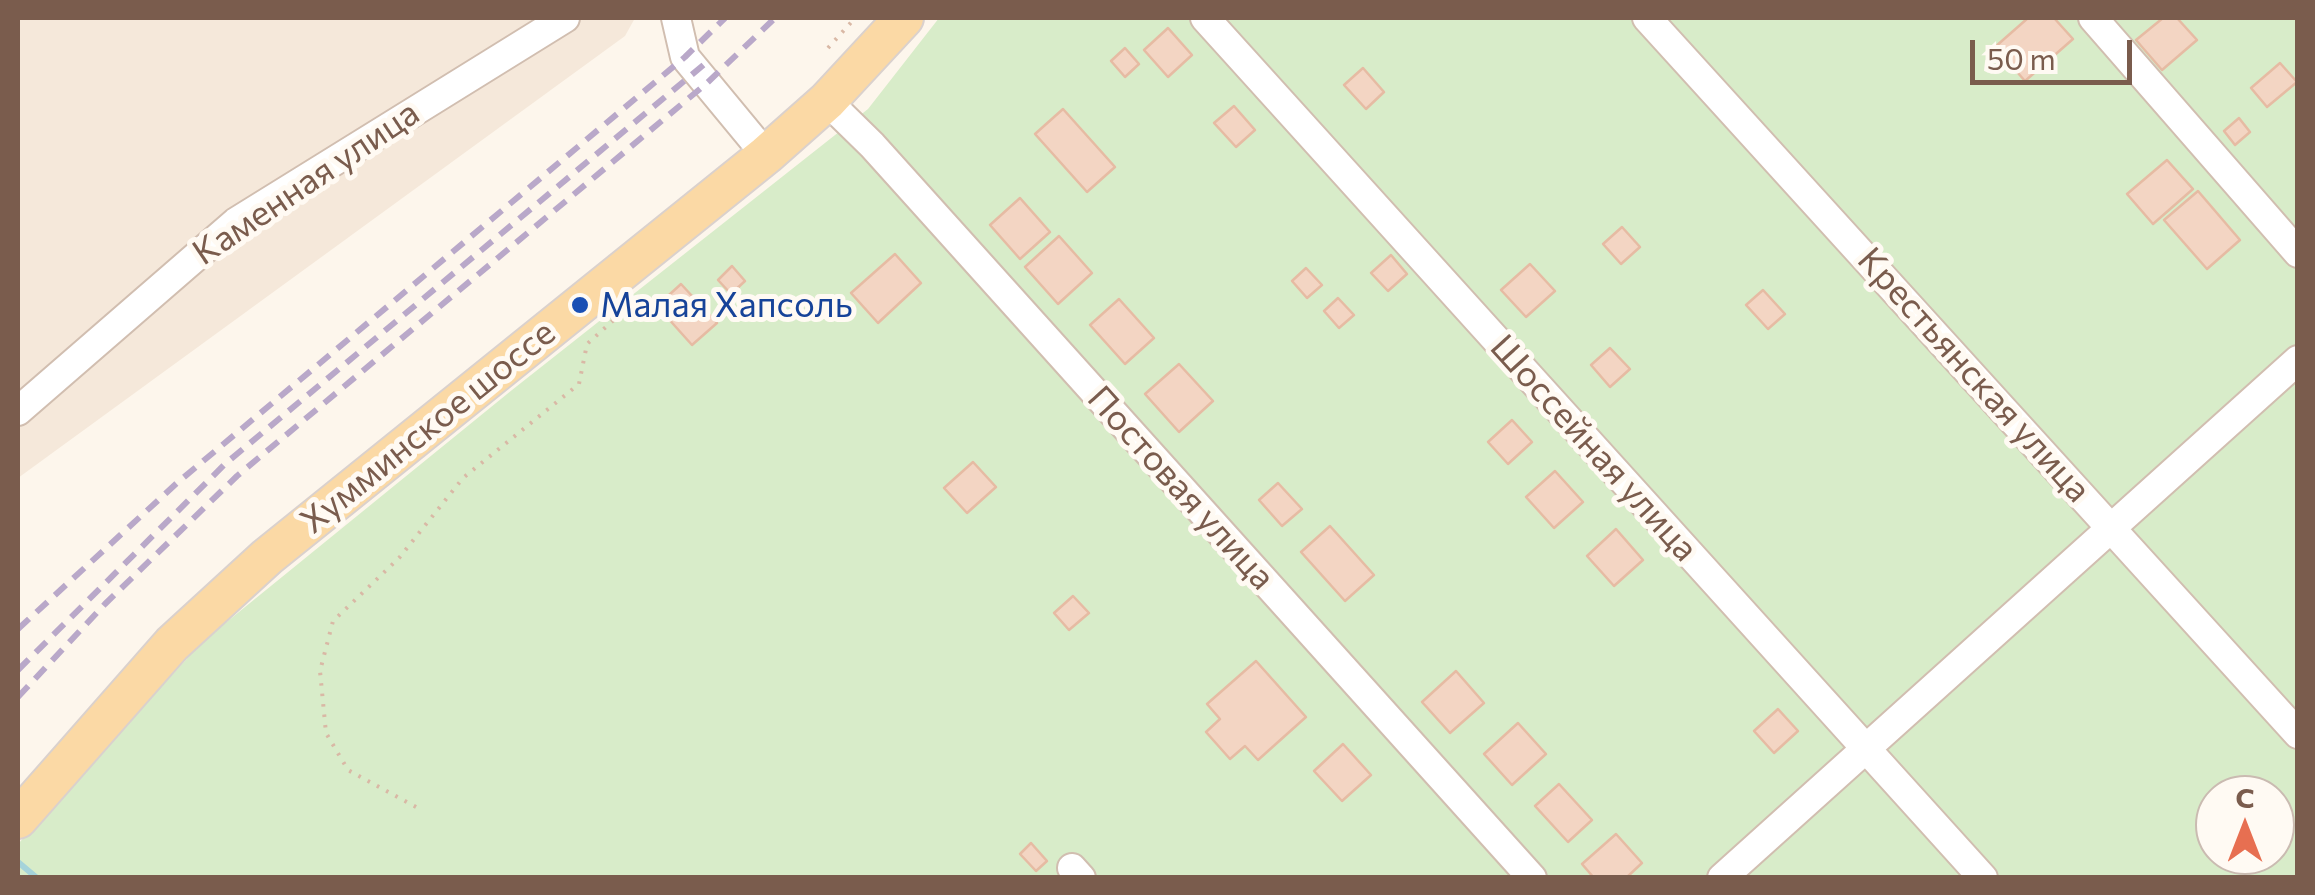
<!DOCTYPE html>
<html>
<head>
<meta charset="utf-8">
<style>
  body { margin:0 }
  #map { position:relative; width:2315px; height:895px; overflow:hidden; background:#fdf6ec; font-family:Commissioner,sans-serif }
  canvas { display:block }
  .frame { position:absolute; inset:0; border:20px solid #7a5c4d; pointer-events:none }
  .north { position:absolute; left:2195px; top:775px; width:100px; height:100px; box-sizing:border-box; background:#fffaf3; border:2px solid #cabbb1; border-radius:50%; rotate:0deg; font-size:28px; font-weight:700; line-height:40px; text-align:center; color:#7a5c4d }
  .north::after { content:''; display:block; margin:auto; width:35px; height:45px; background:#e76f51; clip-path:polygon(50% 0,100% 100%,50% 72%,0 100%) }
  .scale { position:absolute; left:1970px; top:40px; width:162px; height:45px; box-sizing:border-box; border:5px solid #7a5c4d; border-top:0; padding-left:12px; font-size:30px; line-height:35px; white-space:nowrap; color:#7a5c4d; -webkit-text-stroke:8px #fffaf3; paint-order:stroke }
</style>
</head>
<body>
<div id="map">
<canvas width="2315" height="895"></canvas>
<div class="frame"></div>
<div class="north">С</div>
<div class="scale">50 m</div>
</div>
<script>
const g = document.querySelector('canvas').getContext('2d');
g.lineJoin = 'round';
function fill(path, color) { g.fillStyle = color; g.fill(path, 'evenodd'); }
function stroke(path, color, width, dash) { g.strokeStyle = color; g.lineWidth = width; g.lineCap = dash ? 'butt' : 'round'; g.setLineDash(dash || []); g.stroke(path); }
function label(font, color, halo, rows, align = 'center') {
  g.font = font + ' Commissioner,sans-serif'; g.lineWidth = 10; g.setLineDash([]); g.textBaseline = 'middle'; g.strokeStyle = halo; g.fillStyle = color; for (const [text, x, y, turn = 0] of rows) {
    g.save(); g.translate(x, y); g.rotate((+turn || 0) * Math.PI / 180); g.textAlign = isNaN(turn) ? turn : align; if (halo) g.strokeText(text, 0, 0); g.fillText(text, 0, 0); g.restore();
  }
}
const residential = new Path2D(`
  M18,18H635L625,36L18,478Z`);
const green = new Path2D(`
  M939,18H2297V877L18,878V844L202,642L512,390L868,109ZM2215,795H2275V855H2215Z`);
const stream = new Path2D(`
  M18,862L37,878`);
const building = new Path2D(`
  M2028,18H2054L2073,39L2025,81L1995,47Z
  M2163,18H2177L2197,40L2162,70L2136,40Z
  M1168,28L1192,55L1168,77L1144,50Z
  M1125,48L1139,64L1125,77L1111,61Z
  M2280,63L2297,82L2267,107L2251,88Z
  M1363,68L1384,92L1366,109L1344,85Z
  M1234,106L1255,130L1236,147L1214,123Z
  M1063,109L1115,167L1087,192L1035,134Z
  M2239,118L2250,132L2235,145L2224,131Z
  M2167,160L2193,189L2153,224L2127,194Z
  M2198,191L2240,240L2207,269L2164,220Z
  M1020,198L1050,232L1020,259L990,225Z
  M1622,227L1640,247L1621,264L1603,244Z
  M1059,236L1092,273L1058,304L1025,267Z
  M895,254L921,283L878,323L851,293Z
  M1391,255L1407,274L1388,291L1371,273Z
  M1530,264L1555,291L1526,317L1501,290Z
  M732,266L745,281L731,294L718,280Z
  M1306,268L1322,285L1307,298L1292,281Z
  M681,284L717,323L692,345L657,306Z
  M1763,290L1785,314L1768,329L1746,305Z
  M1338,298L1354,315L1339,328L1324,311Z
  M1119,299L1154,338L1125,364L1090,325Z
  M1610,348L1630,369L1610,387L1591,365Z
  M1179,364L1213,401L1179,432L1145,394Z
  M1512,420L1532,442L1508,464L1488,442Z
  M973,462L996,487L967,513L944,488Z
  M1555,471L1583,502L1554,528L1526,497Z
  M1278,483L1302,509L1282,526L1259,500Z
  M1330,526L1374,575L1345,601L1301,552Z
  M1616,529L1643,560L1614,586L1587,556Z
  M1073,596L1089,613L1069,630L1054,613Z
  M1256,661L1306,717L1258,760L1245,746L1230,759L1206,732L1220,719L1207,704Z
  M1456,671L1484,703L1450,733L1422,702Z
  M1778,709L1798,731L1774,753L1754,731Z
  M1518,723L1546,754L1512,785L1484,754Z
  M1343,744L1371,775L1342,801L1314,771Z
  M1559,784L1592,820L1568,842L1535,806Z
  M1616,834L1642,863L1626,878H1594L1582,864Z
  M1031,843L1047,861L1036,871L1020,854Z`);
const path = new Path2D(`
  M828,48L855,18
  M416,807L348,770L326,733L320,671L333,621L399,558L463,478L579,384L587,344L626,309`);
const minor = new Path2D(`
  M676,18L685,57L766,155
  M1205,18L1983,878
  M1647,18L2298,734
  M2093,18L2298,253
  M827,101L872,145L1532,878
  M18,411L236,222L565,18
  M1072,868L1081,878
  M1722,878L2298,360`);
const major = new Path2D(`
  M18,819L172,644L267,557L766,155L827,101L904,18`);
const rail = new Path2D(`
  M18,629L177,483L685,57L725,18
  M18,670L225,464L707,62
  M18,697L105,604L237,476L707,83L775,18`);
const markers = [
  [580,305,10,"#1a4fb4"]
];
const streetNames = [
  ["Каменная улица",306,183,-34],
  ["Крестьянская улица",1974,375,48],
  ["Хумминское шоссе",428,427,-39],
  ["Шоссейная улица",1594,448,48],
  ["Постовая улица",1181,488,48]
];
const transitNames = [
  ["Малая Хапсоль",600,305]
];
fill(residential, '#f5e8da');
fill(green, '#d8ecc9');
stroke(stream, '#a5d3da', 6);
fill(building, '#f3d5c3');
stroke(building, '#e6bba3', 2.5);
stroke(minor, '#d1beb0', 32);
stroke(major, '#dad1cd', 42);
stroke(path, '#d9b8a5', 4, [2.5, 8]);
stroke(minor, '#fff', 28);
stroke(major, '#fbd9a5', 38);
stroke(rail, '#b9a8c9', 6, [15, 10]);
for (const [x, y, r, color] of markers) { const dot = new Path2D(); dot.arc(x, y, r, 0, 2 * Math.PI); g.fillStyle = color; g.fill(dot); stroke(dot, '#fffaf3', 4); }
label('35px', '#7a5c4d', '#fffaf3', streetNames);
label('35px', '#164399', '#fffaf3', transitNames, 'left');
</script>
</body>
</html>
